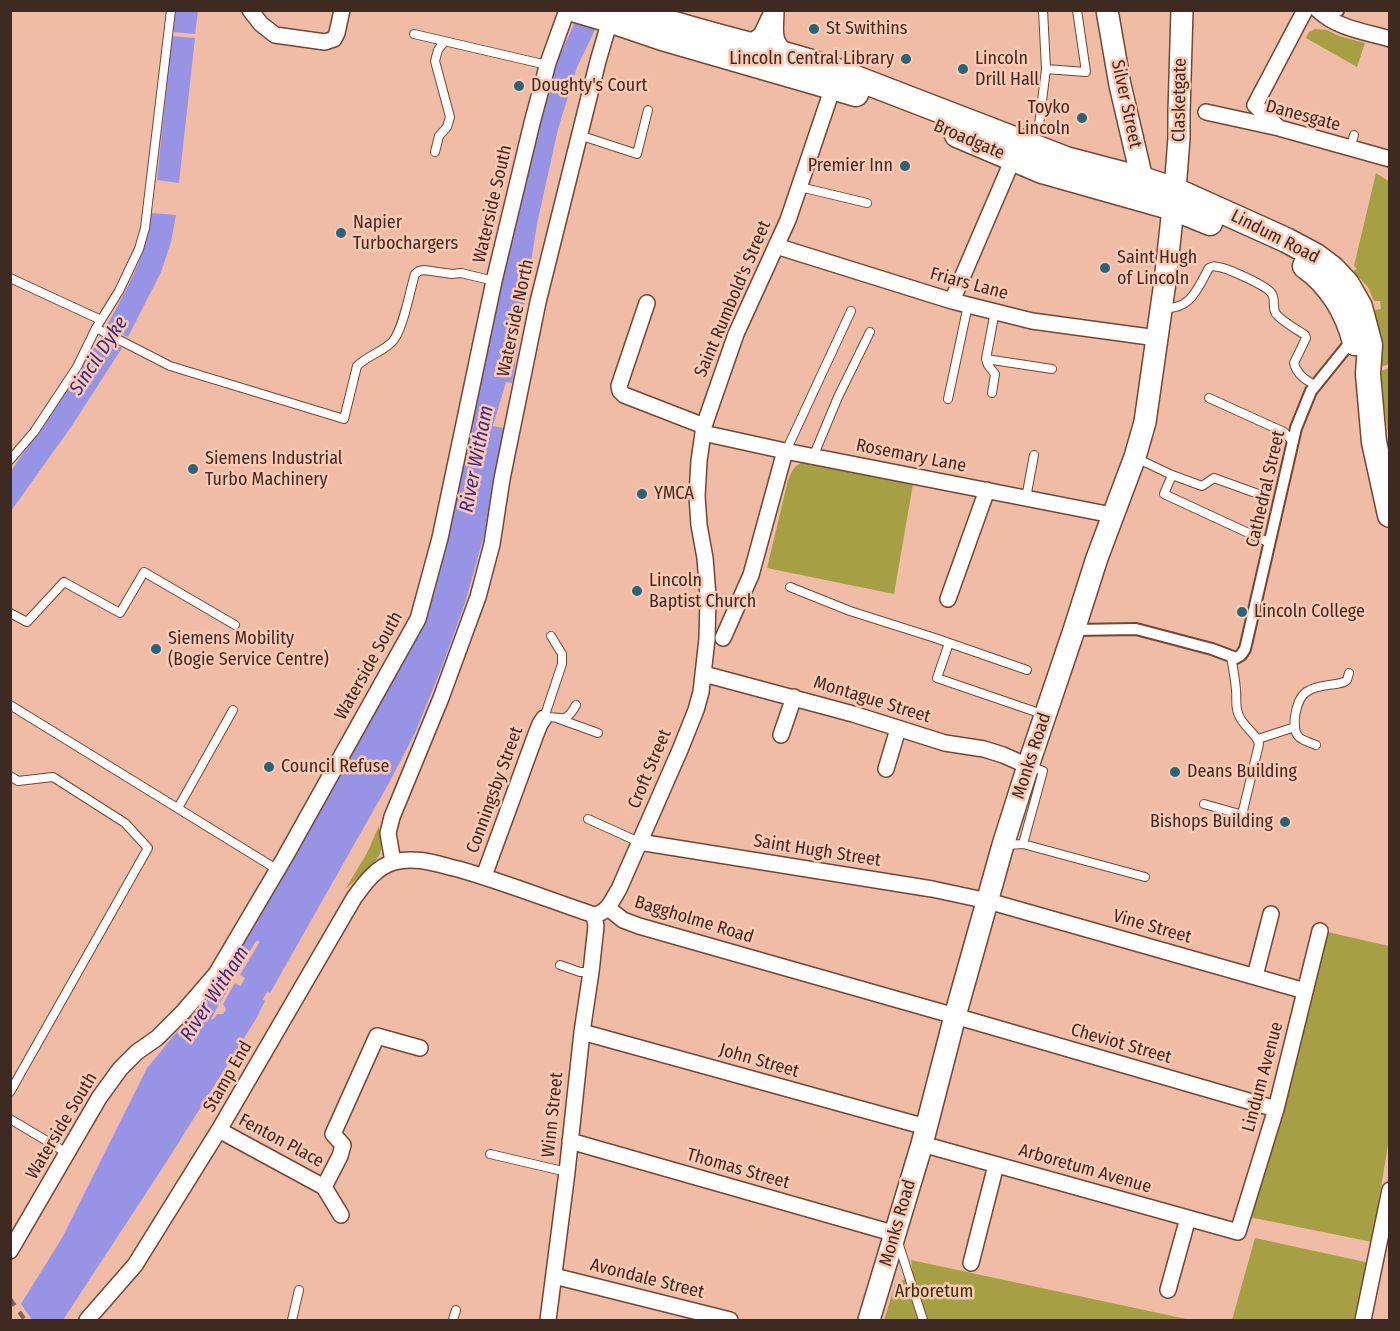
<!DOCTYPE html>
<html>
<head>
<meta charset="utf-8">
<style>
  body { margin:0 }
  #map { position:relative; width:1400px; height:1331px; overflow:hidden; background:#f0bca6; font-family:"Fira Sans Condensed",sans-serif }
  canvas { display:block }
  .frame { position:absolute; inset:0; border:12px solid #3e2a21; pointer-events:none }
</style>
</head>
<body>
<div id="map">
<canvas width="1400" height="1331"></canvas>
<div class="frame"></div>
</div>
<script>
const g = document.querySelector('canvas').getContext('2d');
g.lineJoin = 'round';
function fill(path, color) { g.fillStyle = color; g.fill(path, 'evenodd'); }
function stroke(path, color, width, dash) { g.strokeStyle = color; g.lineWidth = width; g.lineCap = dash ? 'butt' : 'round'; g.setLineDash(dash || []); g.stroke(path); }
function label(font, color, halo, rows, align = 'center') {
  g.font = font + ' "Fira Sans Condensed",sans-serif'; g.lineWidth = 5; g.setLineDash([]); g.textBaseline = 'middle'; g.strokeStyle = halo; g.fillStyle = color; for (const [text, x, y, turn = 0] of rows) {
    g.save(); g.translate(x, y); g.rotate((+turn || 0) * Math.PI / 180); g.textAlign = isNaN(turn) ? turn : align; if (halo) g.strokeText(text, 0, 0); g.fillText(text, 0, 0); g.restore();
  }
}
const green = new Path2D(`
  M1315,29L1327,30L1339,36L1365,43L1357,67L1306,38L1309,32Z
  M1376,173L1390,182V364L1380,367L1375,310L1381,309L1380,301H1374L1368,287L1353,271L1357,269L1354,266Z
  M1389,368V439L1385,416L1381,371Z
  M806,461L913,484L894,594L767,568L788,480C793,469 794,465 806,461Z
  M379,826C379,834 382,842 381,850C380,862 354,880 345,890L367,853Z
  M1323,931L1389,946V1139L1372,1242L1249,1217Z
  M1255,1238L1370,1263L1356,1320H1232Z
  M911,1260L1191,1320H884L895,1285L913,1274Z`);
const water = new Path2D(`
  M175,11H198L195,34L172,32Z
  M581,11H604L577,67L558,129L537,224L512,383L506,382L493,426L504,428L485,532L465,603L441,669L415,733L389,783L270,993L240,975L259,943V941H256L250,951L239,945L392,682L418,634L429,605L487,353L508,253L544,96L555,66L574,24Z
  M172,36L195,38L179,183L157,180Z
  M151,213L176,215L171,242L161,272L128,337L106,327C127,289 146,256 151,213Z
  M100,338L122,348L71,427L11,511V471L82,368Z
  M238,946L249,952L220,1003L216,997H208Z
  M235,983L265,1001L256,1019L167,1161L63,1320H11L62,1238L147,1068L196,1009L202,1007L208,998H215L219,1004L211,1019H214L217,1014H224L226,1009L223,1004Z`);
const pier = new Path2D(`
  M19,1301L32,1320H11L10,1314Z`);
const river = new Path2D(`
  M233,1023L275,954`);
const service = new Path2D(`
  M414,34L547,65
  M1046,69L1086,72L1077,10
  M1039,125L1046,69L1043,10
  M579,135L637,154L648,110
  M1350,149L1354,135
  M435,152L439,136L447,127L450,117L435,61L438,50L444,42
  M800,187L867,203
  M10,278L101,320
  M1163,308C1191,310 1197,289 1209,268C1213,266 1213,266 1218,267C1227,268 1268,286 1272,294C1276,301 1271,310 1278,316C1285,323 1296,329 1305,335L1306,338L1294,363C1297,375 1306,380 1316,386
  M96,328L170,366L344,419L357,366C367,356 382,352 392,342C403,331 410,290 415,274L419,271L424,270L452,274L461,273L494,281
  M986,359L1052,369
  M992,393L995,374L988,365L986,359L995,311
  M1209,398L1284,432L1293,442
  M948,399L968,305
  M786,451L851,311
  M813,457L838,397L870,332
  M1136,458L1172,475L1202,486L1214,478L1261,495
  M10,460L34,432L77,367L96,328L119,291L139,249L145,228L171,10
  M1172,475L1164,494L1270,543
  M1026,498L1034,455
  M790,587L850,611L935,638L1027,670
  M10,613L27,622L64,582L120,613L144,572L235,625
  M551,636L562,654V664L544,718C561,714 564,727 576,705
  M949,643L937,678L1045,715
  M1231,656C1233,667 1235,678 1236,690C1237,698 1235,705 1238,713C1242,727 1257,733 1259,744L1241,819
  M10,705L278,870
  M559,719L598,733
  M1258,739L1295,727
  M1316,745C1311,743 1303,741 1299,737C1290,728 1296,697 1308,691C1319,684 1333,686 1344,682L1347,680L1349,673
  M10,776L18,781L53,777L125,823L148,848L10,1092
  M1204,804L1243,815
  M178,808L233,710
  M588,819L639,842
  M1023,844L1145,877
  M1006,845L1023,844L1043,771L1029,766
  M560,965L580,972H591
  M10,1119L67,1153
  M490,1154L567,1172
  M898,1242L923,1320
  M292,1320L299,1290
  M453,1320L456,1310`);
const pedestrian = new Path2D(`
  M1338,11V10
  M1074,630L1136,629L1212,649L1236,658L1241,655L1245,649L1296,428L1311,391L1353,339`);
const minor = new Path2D(`
  M250,10L261,24L275,35L325,42L334,39L337,33L342,10
  M776,10C776,31 771,40 788,54
  M1318,10C1336,28 1366,32 1390,39
  M748,44L761,35L773,10
  M1206,112L1279,128L1390,159
  M1279,128L1255,105L1305,10
  M776,246L952,301L1032,321L1157,338
  M952,301L1013,159
  M647,303L619,386L620,391L624,395L704,426
  M703,433L785,451L1112,515
  M948,599L987,490
  M723,638L751,575L785,451
  M704,674L853,714L945,743L984,749L1003,755L1028,766
  M781,735L794,697
  M886,769L898,729
  M639,842L932,889L988,901L1305,991
  M393,862L388,833L392,817L441,698L478,597L492,544L502,479L538,302L598,61L610,20
  M484,876L536,734L540,724L544,718
  M608,908L623,920L639,926L955,1016L1276,1109
  M1255,976L1271,914
  M582,1032L926,1127
  M219,1130L324,1187L341,1215
  M570,1141L896,1234
  M922,1144L1238,1232L1276,1109L1320,931
  M324,1187L340,1156L343,1145L333,1134L377,1036L420,1048
  M10,1251L99,1098L120,1069L137,1052L157,1038L184,1011L216,974L285,857L418,619L440,538L494,281L532,123L548,63L567,10
  M971,1263L996,1165
  M554,1276L730,1320
  M1168,1290L1188,1218
  M87,1320L135,1265L219,1130L354,898C364,884 376,867 394,862C416,856 437,864 458,869C504,882 549,900 594,915C608,913 612,900 619,889L680,750L696,710L701,692L707,639L708,596L705,558L699,525L697,496L699,461L704,426L736,334L788,220L833,87
  M548,1320L567,1172L582,1032L591,972L596,926L594,915
  M1363,1320L1390,1190`);
const secondary = new Path2D(`
  M1107,10L1120,85L1142,179L1141,192
  M869,1320L922,1144L955,1016L1003,845L1028,766L1074,630L1097,558L1135,457L1145,422L1165,282L1175,190L1179,138V112L1182,10`);
const primary = new Path2D(`
  M576,10L603,18L662,38L856,94
  M631,10C695,33 763,46 827,67L1066,159L1142,179L1175,190L1286,240L1316,256L1332,268L1347,284L1360,307L1370,345L1368,374L1374,442L1390,515
  M957,135L1042,171L1173,208L1210,223
  M1305,266C1330,283 1348,313 1355,343`);
const rail = new Path2D(`
  M10,1299L25,1320`);
const markers = [
  [814,29,6,"#26657a"],
  [906,59,6,"#26657a"],
  [963,69,6,"#26657a"],
  [519,86,6,"#26657a"],
  [1082,118,6,"#26657a"],
  [905,166,6,"#26657a"],
  [341,233,6,"#26657a"],
  [1105,268,6,"#26657a"],
  [193,469,6,"#26657a"],
  [642,494,6,"#26657a"],
  [637,591,6,"#26657a"],
  [1242,612,6,"#26657a"],
  [156,649,6,"#26657a"],
  [269,767,6,"#26657a"],
  [1175,772,6,"#26657a"],
  [1285,822,6,"#26657a"]
];
const poiNames = [
  ["St Swithins",826,29],
  ["Lincoln Central Library",894,59,"right"],
  ["Lincoln",975,59],
  ["Drill Hall",975,80],
  ["Doughty's Court",531,86],
  ["Toyko",1070,108,"right"],
  ["Lincoln",1070,129,"right"],
  ["Premier Inn",893,166,"right"],
  ["Napier",353,223],
  ["Turbochargers",353,244],
  ["Saint Hugh",1117,258],
  ["of Lincoln",1117,279],
  ["Siemens Industrial",205,459],
  ["Turbo Machinery",205,480],
  ["YMCA",654,494],
  ["Lincoln",649,581],
  ["Baptist Church",649,602],
  ["Lincoln College",1254,612],
  ["Siemens Mobility",168,639],
  ["(Bogie Service Centre)",168,660],
  ["Council Refuse",281,767],
  ["Deans Building",1187,772],
  ["Bishops Building",1273,822,"right"]
];
const streetNames = [
  ["Clasketgate",1180,100,-89],
  ["Silver Street",1126,104,78],
  ["Danesgate",1303,116,15],
  ["Broadgate",969,140,23],
  ["Waterside South",493,204,-77],
  ["Lindum Road",1275,237,27],
  ["Friars Lane",969,284,15],
  ["Saint Rumbold's Street",733,299,-67],
  ["Waterside North",516,318,-78],
  ["Rosemary Lane",911,456,11],
  ["Cathedral Street",1266,489,-77],
  ["Waterside South",369,666,-61],
  ["Montague Street",872,700,17],
  ["Monks Road",1032,756,-72],
  ["Croft Street",650,769,-67],
  ["Conningsby Street",495,790,-70],
  ["Saint Hugh Street",817,851,9],
  ["Baggholme Road",694,920,17],
  ["Vine Street",1152,927,16],
  ["Cheviot Street",1121,1044,16],
  ["John Street",759,1061,16],
  ["Stamp End",228,1077,-60],
  ["Lindum Avenue",1263,1077,-75],
  ["Winn Street",553,1115,-84],
  ["Waterside South",62,1126,-59],
  ["Fenton Place",281,1141,28],
  ["Thomas Street",738,1169,16],
  ["Arboretum Avenue",1085,1169,16],
  ["Monks Road",898,1223,-74],
  ["Avondale Street",647,1279,14]
];
const parkNames = [
  ["Arboretum",934,1292]
];
const waterNames = [
  ["Sincil Dyke",99,356,-57],
  ["River Witham",477,459,-79],
  ["River Witham",215,994,-57]
];
fill(green, '#a79f43');
fill(water, '#9794e6');
fill(pier, '#f0bca6');
stroke(river, '#9794e6', 26);
stroke(service, '#724633', 10);
stroke(pedestrian, '#724633', 14);
stroke(minor, '#724633', 18);
stroke(secondary, '#724633', 24);
stroke(primary, '#724633', 27);
stroke(service, '#fff', 8);
stroke(pedestrian, '#fff', 10);
stroke(minor, '#fff', 15);
stroke(secondary, '#fff', 21);
stroke(primary, '#fff', 24);
stroke(rail, '#866556', 4.5, [8, 8]);
for (const [x, y, r, color] of markers) { const dot = new Path2D(); dot.arc(x, y, r, 0, 2 * Math.PI); g.fillStyle = color; g.fill(dot); stroke(dot, '#fdc9b2', 2); }
label('18px', '#3e2a21', '#fdc9b2', poiNames, 'left');
label('18px', '#3e2a21', '#fdc9b2', streetNames);
label('18px', '#333004', '#fdc9b2', parkNames);
label('italic 20px', '#3b2a88', '#fdc9b2', waterNames);
</script>
</body>
</html>
